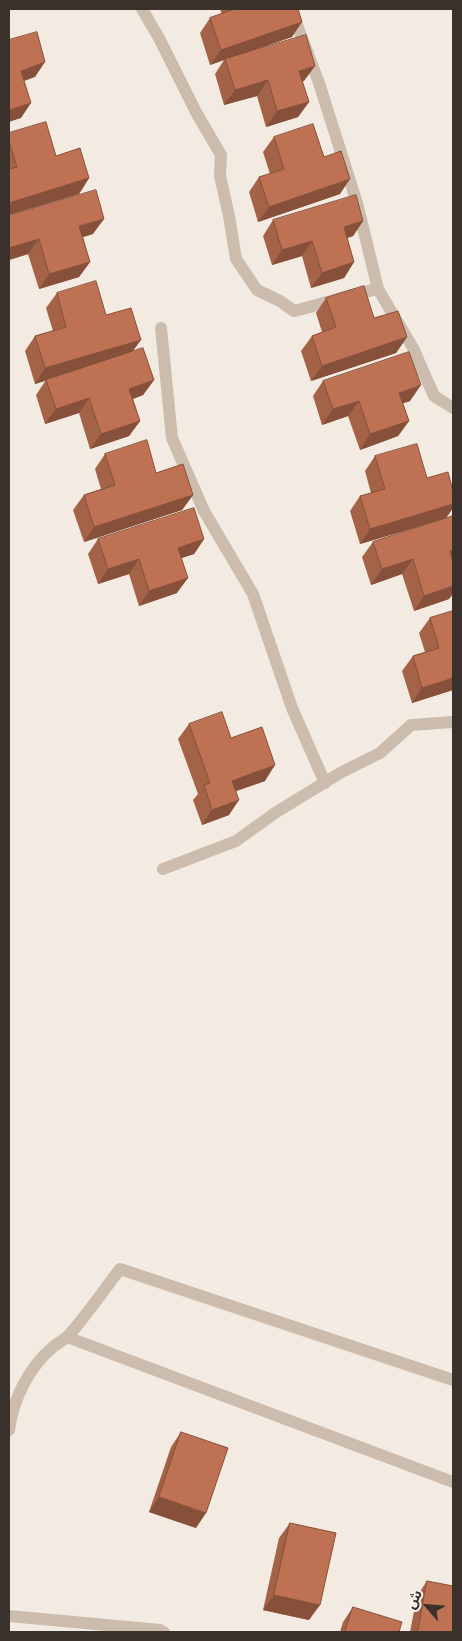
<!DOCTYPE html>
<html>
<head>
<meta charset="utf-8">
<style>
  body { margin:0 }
  #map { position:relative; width:462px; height:1641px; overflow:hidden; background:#f3ebe2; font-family:Commissioner,"Noto Sans Arabic",sans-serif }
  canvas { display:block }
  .frame { position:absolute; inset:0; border:10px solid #3a312c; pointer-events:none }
  .north { position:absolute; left:402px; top:1581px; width:50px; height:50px; -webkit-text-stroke:4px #faf5ef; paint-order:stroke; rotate:297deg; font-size:14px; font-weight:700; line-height:20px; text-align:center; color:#3a312c }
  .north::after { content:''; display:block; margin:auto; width:18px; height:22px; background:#3a312c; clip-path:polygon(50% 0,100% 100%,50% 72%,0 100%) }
</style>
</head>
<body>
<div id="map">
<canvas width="462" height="1641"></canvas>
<div class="frame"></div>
<div class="north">ش</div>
</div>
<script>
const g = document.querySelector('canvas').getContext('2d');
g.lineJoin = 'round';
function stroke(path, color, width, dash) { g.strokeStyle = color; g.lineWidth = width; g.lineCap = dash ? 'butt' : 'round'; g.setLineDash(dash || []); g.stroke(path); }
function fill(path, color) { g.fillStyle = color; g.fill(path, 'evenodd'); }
const street = new Path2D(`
  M142,9L159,38L197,114L221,155L220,176L229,216L236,259L257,290L280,301L294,311C323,304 349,295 378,289L413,348L434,396L453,408
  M291,9L319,83L357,203L378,289
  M161,328L172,438L204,511L253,594L292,708L325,783
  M163,869L236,841L275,813L340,773L380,753L411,725L453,722
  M67,1337L453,1482
  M9,1430C13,1399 29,1367 53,1347C58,1343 64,1340 68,1336C87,1315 103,1291 120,1269L453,1380
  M9,1616L160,1630L164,1632`);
const wall = new Path2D(`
  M220,9H298L292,37L250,51L304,81H302L309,102L298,117L266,127L257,96L224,105L215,74L224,60L210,65L200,33L210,18L222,14Z
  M9,133L56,156L89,178L79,194L9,215Z
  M274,137L324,157L340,194L258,222L249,192L259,177L270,174L263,152Z
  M9,216L93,234L83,237L90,262L79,277L39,289L28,254L9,260Z
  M273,220L363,221L353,236L347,238L354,262L344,278L311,288L302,256L272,265L263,236Z
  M57,293L106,315L132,352L154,380L143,395L133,399L140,421L129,436L90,449L79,413L45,424L36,395L46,380L53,378L35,384L25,351L35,336L53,331L46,308Z
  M326,298L374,318L407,337L396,353L311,381L301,351L312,336L322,332L316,313Z
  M323,381L410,401L403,403L409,421L398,436L360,450L348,416L322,425L313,396Z
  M105,454L156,473L193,495L182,510L84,542L73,510L84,495L101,489L95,469Z
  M375,456L427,478L453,491V508L446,518L453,562L449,599L414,611L402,574L371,585L362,557L373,542L445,519L360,544L350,511L360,496L371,493L365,471Z
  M98,539H204L194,554L181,558L177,593L139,606L129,574L98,584L88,554Z
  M453,611V690L412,703L402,671L413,656L425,652L419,633L430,618Z
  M189,724L231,738L265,781L236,791L229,815L202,825L193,800L198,794L178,739Z
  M181,1432L196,1528L149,1512L171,1447Z
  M290,1523L309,1620L263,1610L279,1538Z
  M427,1581L453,1632H410L417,1596Z
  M353,1607L399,1632H340L343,1622Z`);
const shadedWall = new Path2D(`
  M302,22L292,37L225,60V59L224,60L210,65L221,50Z
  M45,62L35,77L10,86L21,71Z
  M315,66L304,81L289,86L299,71Z
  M268,80L257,96L224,105L235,90Z
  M309,102L298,117L266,127L277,111Z
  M31,103L21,118L9,122V110Z
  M89,178L79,194L9,215V203Z
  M350,179L340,194L258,222L269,207Z
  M104,219L93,234L69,241L79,226Z
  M363,221L353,236L333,243L344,227Z
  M39,239L28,254L9,260V248Z
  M312,241L302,256L272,265L282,250Z
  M90,262L79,277L39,289L49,274Z
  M354,262L344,278L311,288L322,273Z
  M407,337L396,353L311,381L322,366Z
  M141,340L130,355L35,384L45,368Z
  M154,380L143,395L119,404L129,389Z
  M421,385L410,401L389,408L399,393Z
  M89,398L79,413L45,424L56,409Z
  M359,401L348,416L322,425L333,409Z
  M140,421L129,436L90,449L101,434Z
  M409,421L398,436L360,450L370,434Z
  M193,495L182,510L84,542L94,527Z
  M453,504V508L446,518L360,544L370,529Z
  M204,539L194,554L167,563L178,548Z
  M453,550V561L439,566L450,551Z
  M139,559L129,574L98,584L108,569Z
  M413,559L402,574L371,585L382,569Z
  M188,578L177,593L139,606L149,591Z
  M453,586V594L449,599L414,611L424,596Z
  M453,678V690L412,703L422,688Z
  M275,765L265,781L222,796L232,781Z
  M239,800L229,815L202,825L212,810Z
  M159,1497L206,1513L196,1528L149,1512Z
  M274,1595L320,1605L309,1620L263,1610Z`);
const building = new Path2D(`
  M235,9H298L302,22L221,50L210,18Z
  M37,32L45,62L21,71L31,103L9,110V40Z
  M306,35L315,66L299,71L309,102L277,111L268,80L235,90L225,59Z
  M46,122L56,156L80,148L89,178L9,203V169L17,167L9,141V133Z
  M313,124L324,157L341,151L350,179L269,207L259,177L284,169L274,137Z
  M96,190L104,219L79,226L90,262L49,274L39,239L9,248V216Z
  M356,195L363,221L344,227L354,262L322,273L312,241L282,250L273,220Z
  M96,281L106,315L131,308L141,340L45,368L35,336L66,327L57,293Z
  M364,286L374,318L398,311L407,337L322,366L312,336L336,327L326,298Z
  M143,348L154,380L129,389L140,421L101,434L89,398L56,409L46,380Z
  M409,352L421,385L399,393L409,421L370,434L359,401L333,409L323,381Z
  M147,440L156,473L183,464L193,495L94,527L84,495L115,485L105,454Z
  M417,444L427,478L448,472L453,491V504L370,529L360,496L385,489L375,456Z
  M194,508L204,539L178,548L188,578L149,591L139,559L108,569L98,539Z
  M453,516V550L450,551L453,563V586L424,596L413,559L382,569L373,542Z
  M453,611V678L422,688L413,656L439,648L430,618Z
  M222,712L231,738L262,727L275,765L232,781L239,800L212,810L204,785L210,783L189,724Z
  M181,1432L228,1448L206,1513L159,1497Z
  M290,1523L336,1533L320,1605L274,1595Z
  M427,1581L453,1586V1632H418Z
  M353,1607L402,1622L399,1632H345Z`);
stroke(street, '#cbbcae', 12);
fill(wall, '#a46247');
fill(shadedWall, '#86503a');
fill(building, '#bf7253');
stroke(building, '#86503a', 1);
</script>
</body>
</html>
